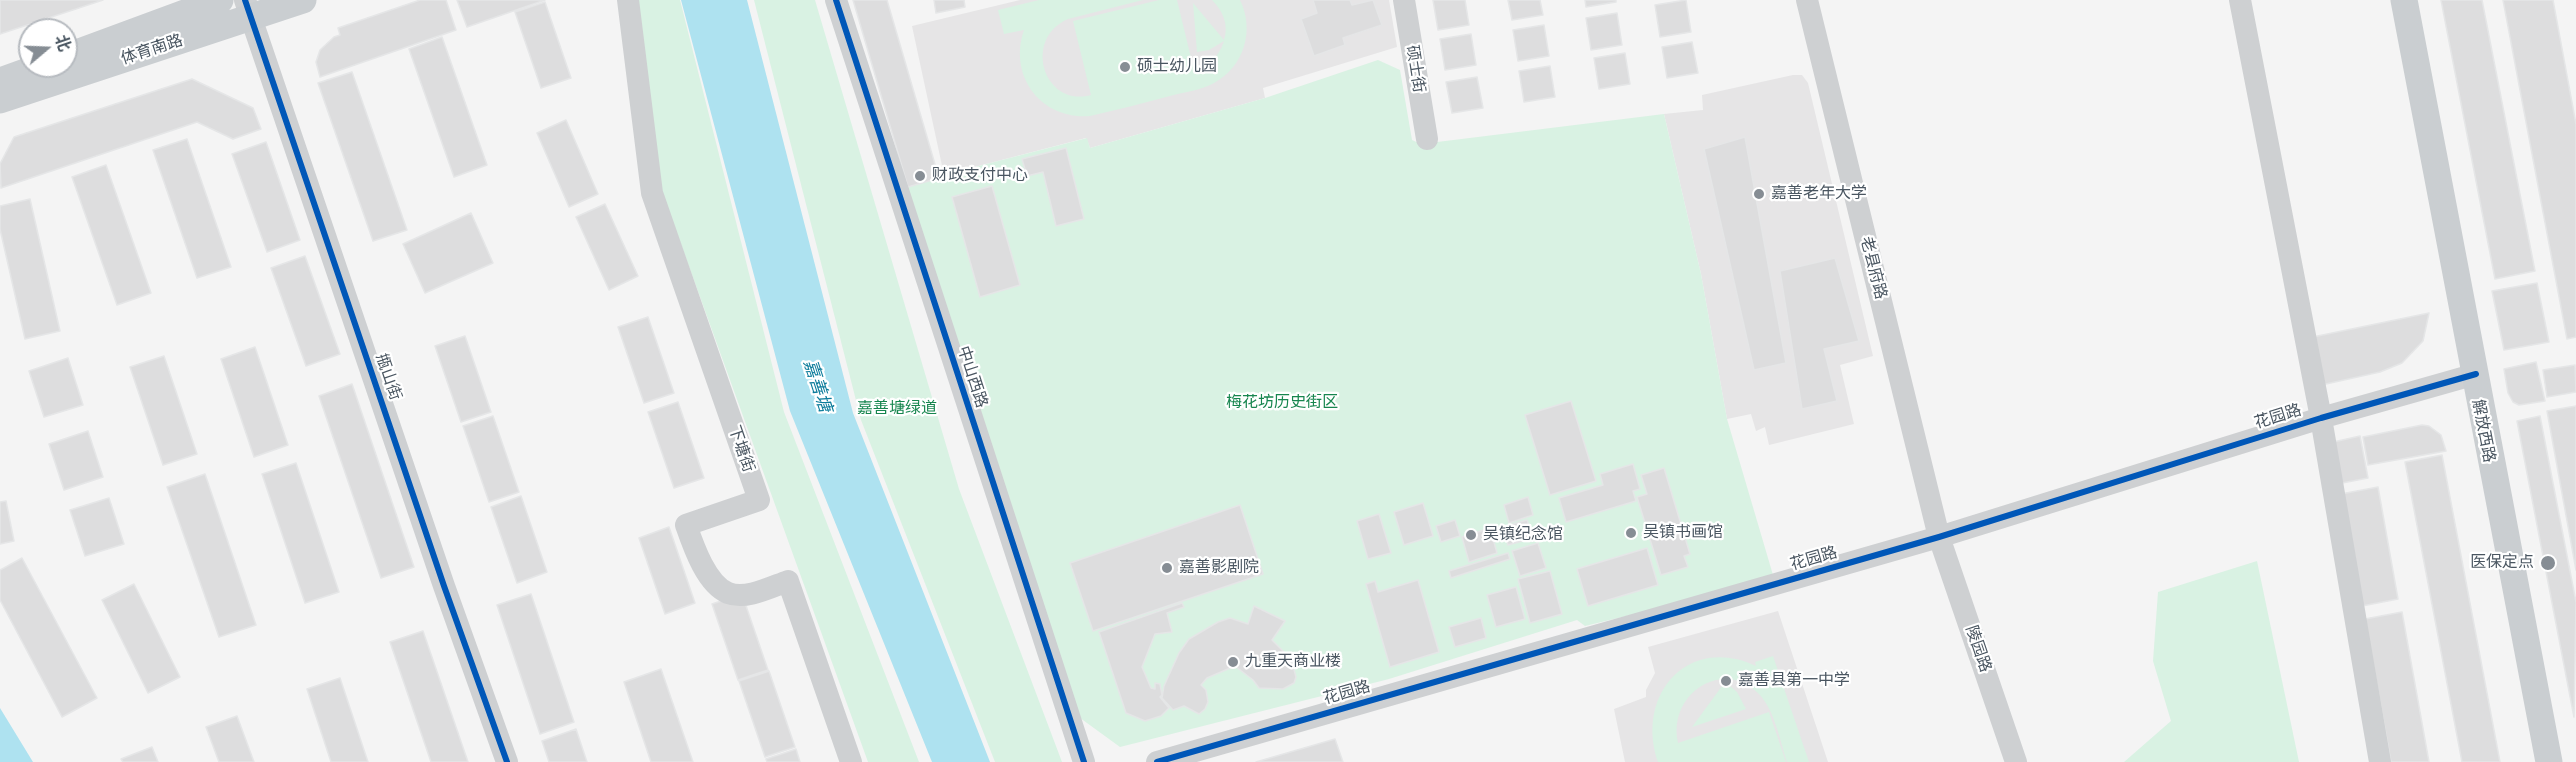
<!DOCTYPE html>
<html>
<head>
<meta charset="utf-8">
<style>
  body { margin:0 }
  #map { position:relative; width:2576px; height:762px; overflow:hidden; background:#f4f4f4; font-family:"Archivo Narrow","Noto Sans SC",sans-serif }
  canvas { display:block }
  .north { position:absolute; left:18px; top:18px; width:60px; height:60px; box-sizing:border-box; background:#fff; border:2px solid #b7bbc0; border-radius:50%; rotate:71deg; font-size:16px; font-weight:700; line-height:24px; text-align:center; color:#4a5661 }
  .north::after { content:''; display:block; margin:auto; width:21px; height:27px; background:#868d94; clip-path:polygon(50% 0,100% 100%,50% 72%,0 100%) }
</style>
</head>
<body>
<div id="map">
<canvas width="2576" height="762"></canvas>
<div class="north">北</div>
</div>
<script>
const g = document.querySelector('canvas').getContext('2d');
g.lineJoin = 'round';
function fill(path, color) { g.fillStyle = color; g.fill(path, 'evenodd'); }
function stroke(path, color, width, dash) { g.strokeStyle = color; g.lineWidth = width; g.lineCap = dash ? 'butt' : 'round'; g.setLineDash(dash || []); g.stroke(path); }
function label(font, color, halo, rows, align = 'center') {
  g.font = font + ' "Archivo Narrow","Noto Sans SC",sans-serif'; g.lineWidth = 4.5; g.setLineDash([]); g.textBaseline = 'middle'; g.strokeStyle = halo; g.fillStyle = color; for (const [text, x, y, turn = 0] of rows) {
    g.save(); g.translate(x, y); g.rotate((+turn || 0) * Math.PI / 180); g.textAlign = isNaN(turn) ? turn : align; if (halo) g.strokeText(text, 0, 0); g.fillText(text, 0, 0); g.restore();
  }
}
const education = new Path2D(`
  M1020,0H1389L1397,47L1263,88L1265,98L1090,148L1086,138L944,175L912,26Z
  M1793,75H1802L1808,83L1873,356L1840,365L1854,424L1769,445L1765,427L1756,431L1751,414L1727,419L1701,274L1664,114L1703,110L1702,95Z
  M1778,611L1828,762H1625L1614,709L1646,697V690L1655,673L1648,647Z`);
const green = new Path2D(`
  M638,0H680L784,412L919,762H868L661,189Z
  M754,0H815L959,489L1062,762H995L861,420Z
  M1039,0H1143L1068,19C1022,39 1044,108 1091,95L1073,21L1159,0H1177L1194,70C1209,65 1219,57 1224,41L1209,50L1197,52L1193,3L1224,40C1229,25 1223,11 1212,0H1240C1255,30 1244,67 1214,83C1201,90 1185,92 1170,96C1143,103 1117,110 1090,116C1041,120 1008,76 1024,30L1004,34L998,10Z
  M1378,60L1400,70L1412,140L1421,144L1664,114L1701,274L1727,419L1773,575L1705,597L1585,626L1577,620L1389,679L1120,747L1076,715L903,189L944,175L1087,138L1090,148L1265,98Z
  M2257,561L2299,762H2124L2171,721L2153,661L2158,592Z
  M1773,656L1809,762H1787C1780,741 1775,711 1759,694C1723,657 1667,694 1678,743L1769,712L1786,762H1658C1635,695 1688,634 1756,666L1755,662Z
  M1725,682L1737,692L1746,709L1692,727Z`);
const water = new Path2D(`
  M681,0H747L853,413L990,762H932L790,411Z
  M0,708L33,762H0Z`);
const building = new Path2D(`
  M0,0H103L0,34Z
  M420,0H446L456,30L320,77L316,62L320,50L334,37L340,35L338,28Z
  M457,0H545L467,27Z
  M853,0H887L939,178L908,187Z
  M934,0H964L965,7L936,13Z
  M1313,0H1350L1352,5L1373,0L1382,25L1343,38L1345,45L1314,56L1301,19L1317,13Z
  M1433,0H1465L1469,25L1438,30Z
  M1508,0H1540L1543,15L1512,20Z
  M1585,0H1616V2L1586,7Z
  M1686,0L1691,32L1660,37L1655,5Z
  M2441,0H2482L2535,271L2495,279Z
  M2503,0H2553L2576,124V337L2567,339Z
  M545,2L571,78L541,88L515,12Z
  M1617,13L1622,45L1591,50L1586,18Z
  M1544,25L1549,56L1518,61L1513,30Z
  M1471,34L1476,65L1445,70L1440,39Z
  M442,37L487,165L454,177L409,49Z
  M1692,42L1698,73L1667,78L1662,47Z
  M1625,53L1630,84L1599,89L1594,58Z
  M1550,66L1555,97L1524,102L1519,71Z
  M352,72L407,230L373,241L318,83Z
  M1477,77L1483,108L1452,113L1446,82Z
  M192,79L253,108L261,129L233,139L197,122L1,188L0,164L14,137Z
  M566,120L598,194L569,207L537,133Z
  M1745,137L1786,363L1754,370L1704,149Z
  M187,139L231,267L197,278L153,150Z
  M266,142L300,240L267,252L232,154Z
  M1066,148L1084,219L1056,226L1043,172L1027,176L1022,159Z
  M106,165L151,293L117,305L72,177Z
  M992,186L1020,285L980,297L952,197Z
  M30,199L60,331L25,339L0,229V206Z
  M605,204L638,276L609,290L576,217Z
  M471,213L493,263L425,293L403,244Z
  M305,256L340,354L306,366L271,268Z
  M1835,258L1859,341L1824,349L1837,401L1802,409L1780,271Z
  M2537,283L2549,342L2504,350L2492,291Z
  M2429,313L2423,341L2402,363L2380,372L2317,386L2308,338Z
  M648,317L674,393L644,403L618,327Z
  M465,336L491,412L461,422L435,346Z
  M255,347L288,445L254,457L221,359Z
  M164,356L197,454L163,465L130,367Z
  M68,358L83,405L44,417L29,371Z
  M2536,362L2545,401L2519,405L2513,402L2508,393L2504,369Z
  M2575,365L2576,392L2547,397L2543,370Z
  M352,384L414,567L381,578L319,396Z
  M1571,401L1596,481L1550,495L1525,415Z
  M678,402L704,478L674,488L648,412Z
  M2576,406V570L2547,411Z
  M493,416L519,492L489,502L463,426Z
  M2540,416L2576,602L2574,717L2517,421Z
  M2422,425L2429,426L2441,435L2446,451L2368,465L2363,437Z
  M88,431L103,477L64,490L49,444Z
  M2360,436L2368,478L2337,484L2329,443Z
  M2442,455L2500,762H2462L2405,462Z
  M296,463L339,592L305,603L262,474Z
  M1633,464L1640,489L1633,491L1636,501L1566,522L1559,498L1603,485L1600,474Z
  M1664,468L1690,554L1684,556L1688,567L1661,575L1637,497L1647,494L1641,475Z
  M205,474L256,625L219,637L167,487Z
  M2378,487L2398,599L2362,606L2341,494Z
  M521,496L547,572L517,583L491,507Z
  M1528,497L1533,515L1509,523L1504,505Z
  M109,498L124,544L85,556L70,510Z
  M6,501L14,541L0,544V502Z
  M1423,503L1433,536L1404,545L1394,512Z
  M1240,505L1263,574L1093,631L1070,563Z
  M1379,514L1391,553L1368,559L1357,521Z
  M1455,520L1460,536L1441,542L1436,526Z
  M1527,520L1533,538L1508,545L1503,527Z
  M669,527L695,603L665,614L639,538Z
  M1490,528L1497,553L1469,562L1462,537Z
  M1538,543L1546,568L1520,576L1512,551Z
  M1647,548L1658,585L1588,606L1577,569Z
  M1508,553L1510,559L1451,578L1449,571Z
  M22,558L97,698L62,717L0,600V570Z
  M1550,571L1562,614L1530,623L1518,579Z
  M1418,580L1439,652L1390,667L1366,584L1375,581L1378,592Z
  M134,584L180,677L148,693L102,600Z
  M1516,587L1525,619L1496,627L1487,595Z
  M531,594L574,722L540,734L497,605Z
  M742,594L768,670L738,680L712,604Z
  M1182,603L1184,607L1167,613L1172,632L1155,634L1142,667L1151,688L1155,689V683L1160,684L1162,695L1160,697L1169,708L1161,716L1145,721L1126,713L1099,632Z
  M1254,606L1285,621L1272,640L1291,659L1296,677L1294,683L1283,689L1259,688L1253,680L1235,666L1207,678L1201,685L1206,690L1208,702L1205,709L1199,714L1184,706L1173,710L1162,698L1164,686L1179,653L1189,639L1218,622L1230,618L1248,624Z
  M2402,612L2429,762H2391L2365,619Z
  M1481,618L1486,638L1455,647L1449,627Z
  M423,631L468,762H431L390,642Z
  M661,669L693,762H651L624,682Z
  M769,671L795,747L765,757L739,681Z
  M340,678L368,762H331L307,689Z
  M237,716L254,762H219L206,727Z
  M576,729L587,762H549L542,741Z
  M1335,739L1343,762H1256Z
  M152,747L158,762H123L121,759Z
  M796,749L800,762H767L766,759Z`);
const minor = new Path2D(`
  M245,0L444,586L507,762
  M628,0L652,193L759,500L686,525C693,545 706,584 728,593C746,600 771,587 788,581L851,762
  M836,0L1084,762
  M1404,0L1427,139
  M1807,0L1939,537L2016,762
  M2240,0L2321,418L2380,762
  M1157,762L1939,537L2321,418L2476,374`);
const major = new Path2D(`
  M2404,0L2549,762
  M66,57L220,0
  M0,81L42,66
  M0,100L303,0`);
const cycleway = new Path2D(`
  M245,0L444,586L507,762
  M836,0L1084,762
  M1157,762L1939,537L2321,418L2476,374`);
const markers = [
  [1125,67,6,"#868d94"],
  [920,176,6,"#868d94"],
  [1759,194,6,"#868d94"],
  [1631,533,6,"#868d94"],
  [1471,535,6,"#868d94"],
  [2548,563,8,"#868d94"],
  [1167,568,6,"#868d94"],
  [1233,662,6,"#868d94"],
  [1726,681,6,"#868d94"]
];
const streetNames = [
  ["体育南路",152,50,-18],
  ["硕士街",1415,69,81],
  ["老县府路",1873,268,76],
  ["甁山街",388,377,71],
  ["中山西路",972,377,72],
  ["花园路",2278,417,-17],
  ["解放西路",2483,431,79],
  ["下塘街",741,449,71],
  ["花园路",1814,559,-16],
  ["陵园路",1978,649,71],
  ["花园路",1347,693,-16]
];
const poiNames = [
  ["硕士幼儿园",1137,67],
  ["财政支付中心",932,176],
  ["嘉善老年大学",1771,194],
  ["吴镇书画馆",1643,533],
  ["吴镇纪念馆",1483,535],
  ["医保定点",2534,563,"right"],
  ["嘉善影剧院",1179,568],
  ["九重天商业楼",1245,662],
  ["嘉善县第一中学",1738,681]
];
const parkNames = [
  ["梅花坊历史街区",1282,403],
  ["嘉善塘绿道",897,409]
];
const waterNames = [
  ["嘉善塘",817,386,72]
];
fill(education, '#e6e5e6');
fill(green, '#d9f2e3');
fill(water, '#aee2f0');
fill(building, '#ddddde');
stroke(building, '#e5e6e7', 1.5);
stroke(minor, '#ced0d2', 22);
stroke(major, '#caced1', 27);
stroke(cycleway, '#0057b8', 6);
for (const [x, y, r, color] of markers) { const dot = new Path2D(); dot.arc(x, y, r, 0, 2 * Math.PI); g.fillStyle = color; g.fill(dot); stroke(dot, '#fff', 2); }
label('16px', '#4a5661', '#fff', streetNames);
label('16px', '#4a5661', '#fff', poiNames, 'left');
label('16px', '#17864f', '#fff', parkNames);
label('italic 18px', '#0c7c9b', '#fff', waterNames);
</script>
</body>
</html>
